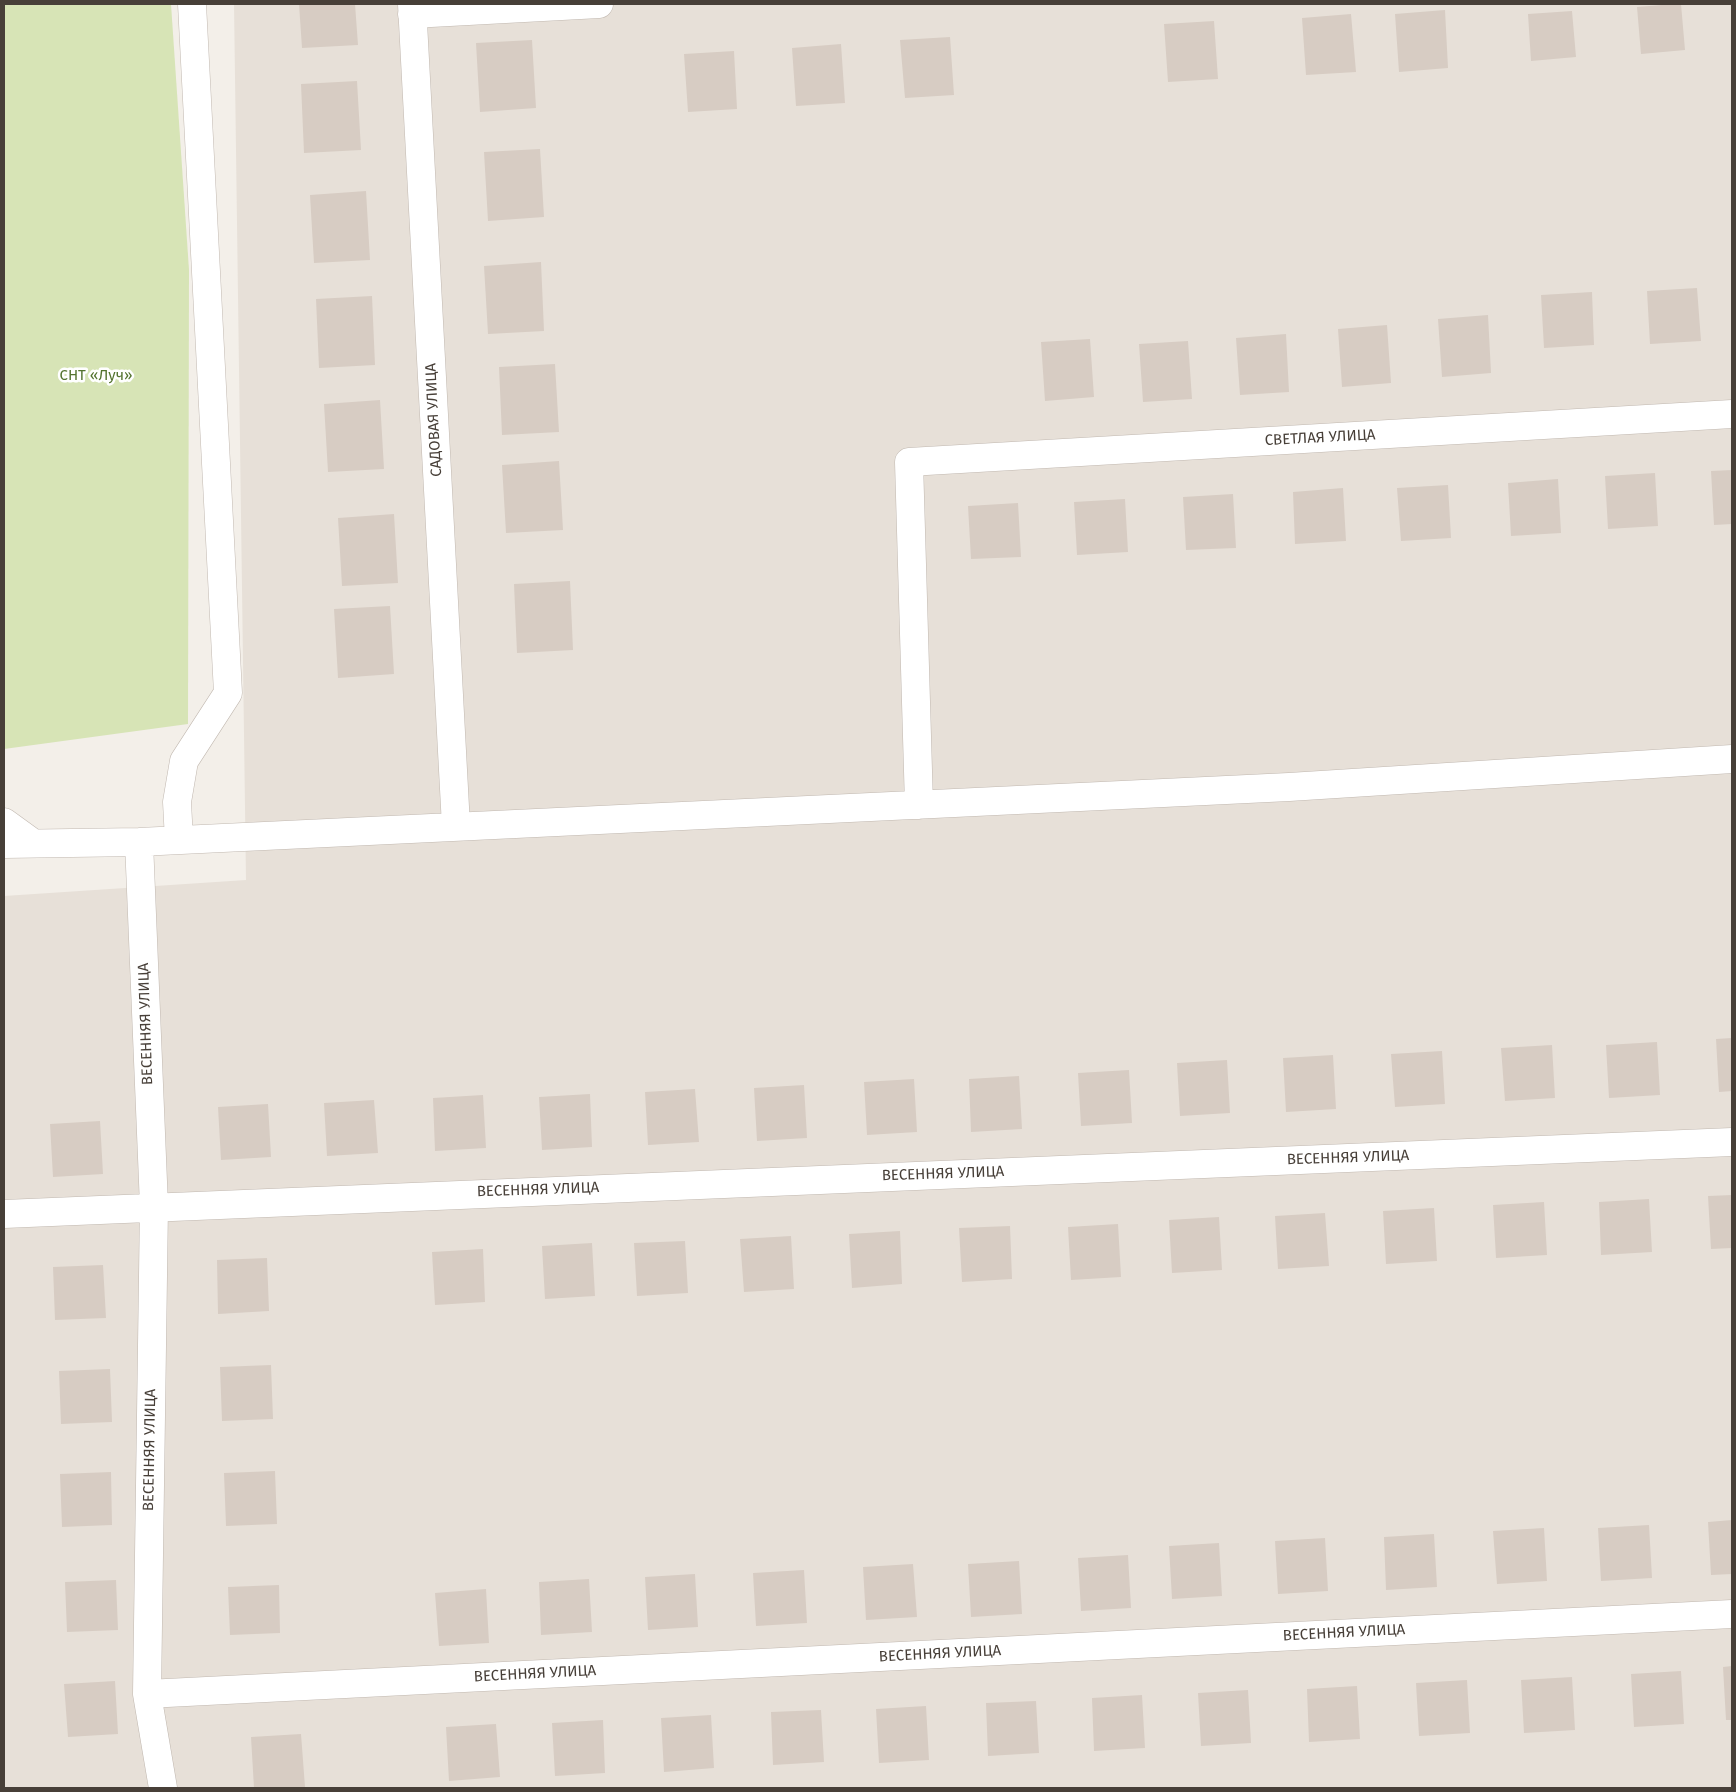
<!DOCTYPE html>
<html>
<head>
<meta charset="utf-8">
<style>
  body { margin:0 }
  #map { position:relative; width:1736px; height:1792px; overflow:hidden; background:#f3efe9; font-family:"Fira Sans",sans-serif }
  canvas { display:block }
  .frame { position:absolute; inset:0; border:5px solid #473f38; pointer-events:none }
</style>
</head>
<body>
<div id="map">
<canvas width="1736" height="1792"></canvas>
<div class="frame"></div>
</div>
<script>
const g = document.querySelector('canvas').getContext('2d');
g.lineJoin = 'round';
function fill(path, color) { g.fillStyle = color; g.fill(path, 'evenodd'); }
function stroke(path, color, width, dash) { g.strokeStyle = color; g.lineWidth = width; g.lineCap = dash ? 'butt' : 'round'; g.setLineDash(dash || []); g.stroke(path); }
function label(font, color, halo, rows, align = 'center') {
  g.font = font + ' "Fira Sans",sans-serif'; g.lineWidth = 5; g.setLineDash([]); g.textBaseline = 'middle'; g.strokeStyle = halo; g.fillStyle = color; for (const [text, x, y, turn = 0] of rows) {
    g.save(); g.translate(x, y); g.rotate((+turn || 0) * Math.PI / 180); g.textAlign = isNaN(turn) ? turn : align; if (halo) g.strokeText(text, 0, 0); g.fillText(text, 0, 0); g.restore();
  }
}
const residential = new Path2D(`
  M234,4H1732V1788H4V896L246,880Z`);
const green = new Path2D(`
  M4,4H171L189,270L188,724L4,749Z`);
const building = new Path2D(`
  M299,4H355L358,45L302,48Z
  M1674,4H1681L1685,50L1641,54L1637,7Z
  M1445,10L1448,68L1399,72L1395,14Z
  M1572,11L1576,57L1531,61L1528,14Z
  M1351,14L1356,72L1306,75L1302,18Z
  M1214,21L1218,79L1168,82L1164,24Z
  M950,37L954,95L905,98L900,40Z
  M532,40L536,108L480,112L476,43Z
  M841,44L845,103L796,106L792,48Z
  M734,51L737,109L688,112L684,54Z
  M357,81L361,150L304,153L301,84Z
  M540,149L544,217L488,221L484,152Z
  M366,191L370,260L314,263L310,195Z
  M541,262L544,331L488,334L484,266Z
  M1697,288L1701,341L1650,344L1647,291Z
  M1592,292L1594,345L1544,348L1541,295Z
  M372,296L375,365L319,368L316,299Z
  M1488,315L1491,373L1442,377L1438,319Z
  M1387,325L1391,383L1342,387L1338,329Z
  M1286,334L1289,392L1240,395L1236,338Z
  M1090,339L1094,397L1045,401L1041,342Z
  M1188,341L1192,399L1143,402L1139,344Z
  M555,364L559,432L502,435L499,367Z
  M380,400L384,469L328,472L324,404Z
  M559,461L563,530L506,533L502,465Z
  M1732,470V524L1714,525L1711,471Z
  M1655,473L1658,526L1608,529L1605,476Z
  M1558,479L1561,533L1511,536L1508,483Z
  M1448,485L1451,538L1401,541L1397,488Z
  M1343,488L1346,541L1295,544L1293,492Z
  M1233,494L1236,548L1186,550L1183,497Z
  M1125,499L1128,552L1077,555L1074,502Z
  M1018,503L1021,557L971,559L968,506Z
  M394,514L398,583L342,586L338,518Z
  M570,581L573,650L517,653L514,584Z
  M390,606L394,674L338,678L334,609Z
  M1732,1038V1091L1719,1092L1716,1039Z
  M1657,1042L1660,1095L1609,1098L1606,1045Z
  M1552,1045L1555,1098L1505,1101L1501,1048Z
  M1442,1051L1445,1104L1395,1107L1391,1054Z
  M1333,1055L1336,1109L1286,1112L1283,1058Z
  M1227,1060L1230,1113L1180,1116L1177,1063Z
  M1129,1070L1132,1123L1081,1126L1078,1073Z
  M1019,1076L1022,1129L971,1132L969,1079Z
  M914,1079L917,1132L867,1135L864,1082Z
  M804,1085L807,1138L757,1141L754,1088Z
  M695,1089L699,1142L648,1145L645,1092Z
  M590,1094L592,1147L542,1150L539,1097Z
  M483,1095L486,1148L435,1151L433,1098Z
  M374,1100L378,1153L327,1156L324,1103Z
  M268,1104L271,1157L221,1160L218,1107Z
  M100,1121L103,1174L53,1177L50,1124Z
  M1732,1195V1248L1711,1249L1708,1196Z
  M1649,1199L1652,1252L1601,1255L1599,1202Z
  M1544,1202L1547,1255L1496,1258L1493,1205Z
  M1434,1208L1437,1261L1386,1264L1383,1211Z
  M1325,1213L1329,1266L1278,1269L1275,1216Z
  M1219,1217L1222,1270L1172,1273L1169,1220Z
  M1118,1224L1121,1277L1071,1280L1068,1227Z
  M1010,1226L1012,1279L962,1282L959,1228Z
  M900,1231L902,1284L852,1288L849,1234Z
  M791,1236L794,1289L744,1292L740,1239Z
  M685,1241L688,1293L637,1296L634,1243Z
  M592,1243L595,1296L545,1299L542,1246Z
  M483,1249L485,1302L435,1305L432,1252Z
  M267,1258L269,1311L218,1314L217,1260Z
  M103,1265L106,1318L55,1320L53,1267Z
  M271,1365L273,1419L222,1421L220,1367Z
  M110,1369L112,1422L61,1424L59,1371Z
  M275,1471L277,1524L226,1526L224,1473Z
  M111,1472L112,1525L62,1527L60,1474Z
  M1732,1520V1574L1711,1575L1708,1522Z
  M1649,1525L1652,1578L1601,1581L1598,1528Z
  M1544,1528L1547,1581L1497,1584L1493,1531Z
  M1434,1534L1437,1587L1386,1590L1384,1537Z
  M1325,1538L1328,1591L1278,1594L1275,1541Z
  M1219,1543L1222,1596L1172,1599L1169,1546Z
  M1128,1555L1131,1608L1081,1611L1078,1558Z
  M1019,1561L1022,1614L971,1617L968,1564Z
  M913,1564L917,1617L866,1620L863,1567Z
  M804,1570L807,1623L756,1626L753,1573Z
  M695,1574L698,1627L648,1630L645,1577Z
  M589,1579L592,1632L541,1635L539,1582Z
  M116,1580L118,1630L67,1632L65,1582Z
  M279,1585L280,1633L230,1635L228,1587Z
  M486,1589L489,1643L439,1646L435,1593Z
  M1732,1666V1720H1726L1723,1667Z
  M1681,1671L1684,1724L1634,1727L1631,1674Z
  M1572,1677L1575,1730L1524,1733L1521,1680Z
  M1467,1680L1470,1733L1419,1736L1416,1683Z
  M115,1681L118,1734L68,1737L64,1684Z
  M1357,1686L1360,1739L1309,1742L1307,1689Z
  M1248,1690L1251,1743L1201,1746L1198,1693Z
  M1142,1695L1145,1748L1094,1751L1092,1698Z
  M1036,1701L1039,1753L988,1756L986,1703Z
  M926,1706L929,1760L879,1763L876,1709Z
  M821,1710L824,1762L773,1765L771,1712Z
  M711,1715L714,1768L664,1772L661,1718Z
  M603,1720L605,1773L555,1776L552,1723Z
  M496,1724L500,1777L449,1781L446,1727Z
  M301,1734L305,1787L254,1788L251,1737Z`);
const minor = new Path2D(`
  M412,4L456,826
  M412,14L599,4
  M919,805L909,462L1732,414
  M4,822L33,843
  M179,840L177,802L184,761L228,693L192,4
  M139,842L154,1206L147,1694L163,1788
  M4,844L139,842L1289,787L1732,759
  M4,1214L1732,1142
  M147,1694L1732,1614`);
const parkNames = [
  ["СНТ «Луч»",96,376]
];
const streetNames = [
  ["САДОВАЯ УЛИЦА",434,420,-93],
  ["СВЕТЛАЯ УЛИЦА",1320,438,-3],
  ["ВЕСЕННЯЯ УЛИЦА",146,1024,-92],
  ["ВЕСЕННЯЯ УЛИЦА",1348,1158,-2],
  ["ВЕСЕННЯЯ УЛИЦА",943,1174,-2],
  ["ВЕСЕННЯЯ УЛИЦА",538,1190,-2],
  ["ВЕСЕННЯЯ УЛИЦА",150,1450,-89],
  ["ВЕСЕННЯЯ УЛИЦА",1344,1633,-3],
  ["ВЕСЕННЯЯ УЛИЦА",940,1654,-3],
  ["ВЕСЕННЯЯ УЛИЦА",535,1674,-3]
];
fill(residential, '#e7e0d8');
fill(green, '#d7e4b6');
fill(building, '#d7ccc3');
stroke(minor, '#c1b8b0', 29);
stroke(minor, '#fff', 28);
label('15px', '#547430', '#fff', parkNames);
label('15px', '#473f38', '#fff', streetNames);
</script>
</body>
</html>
